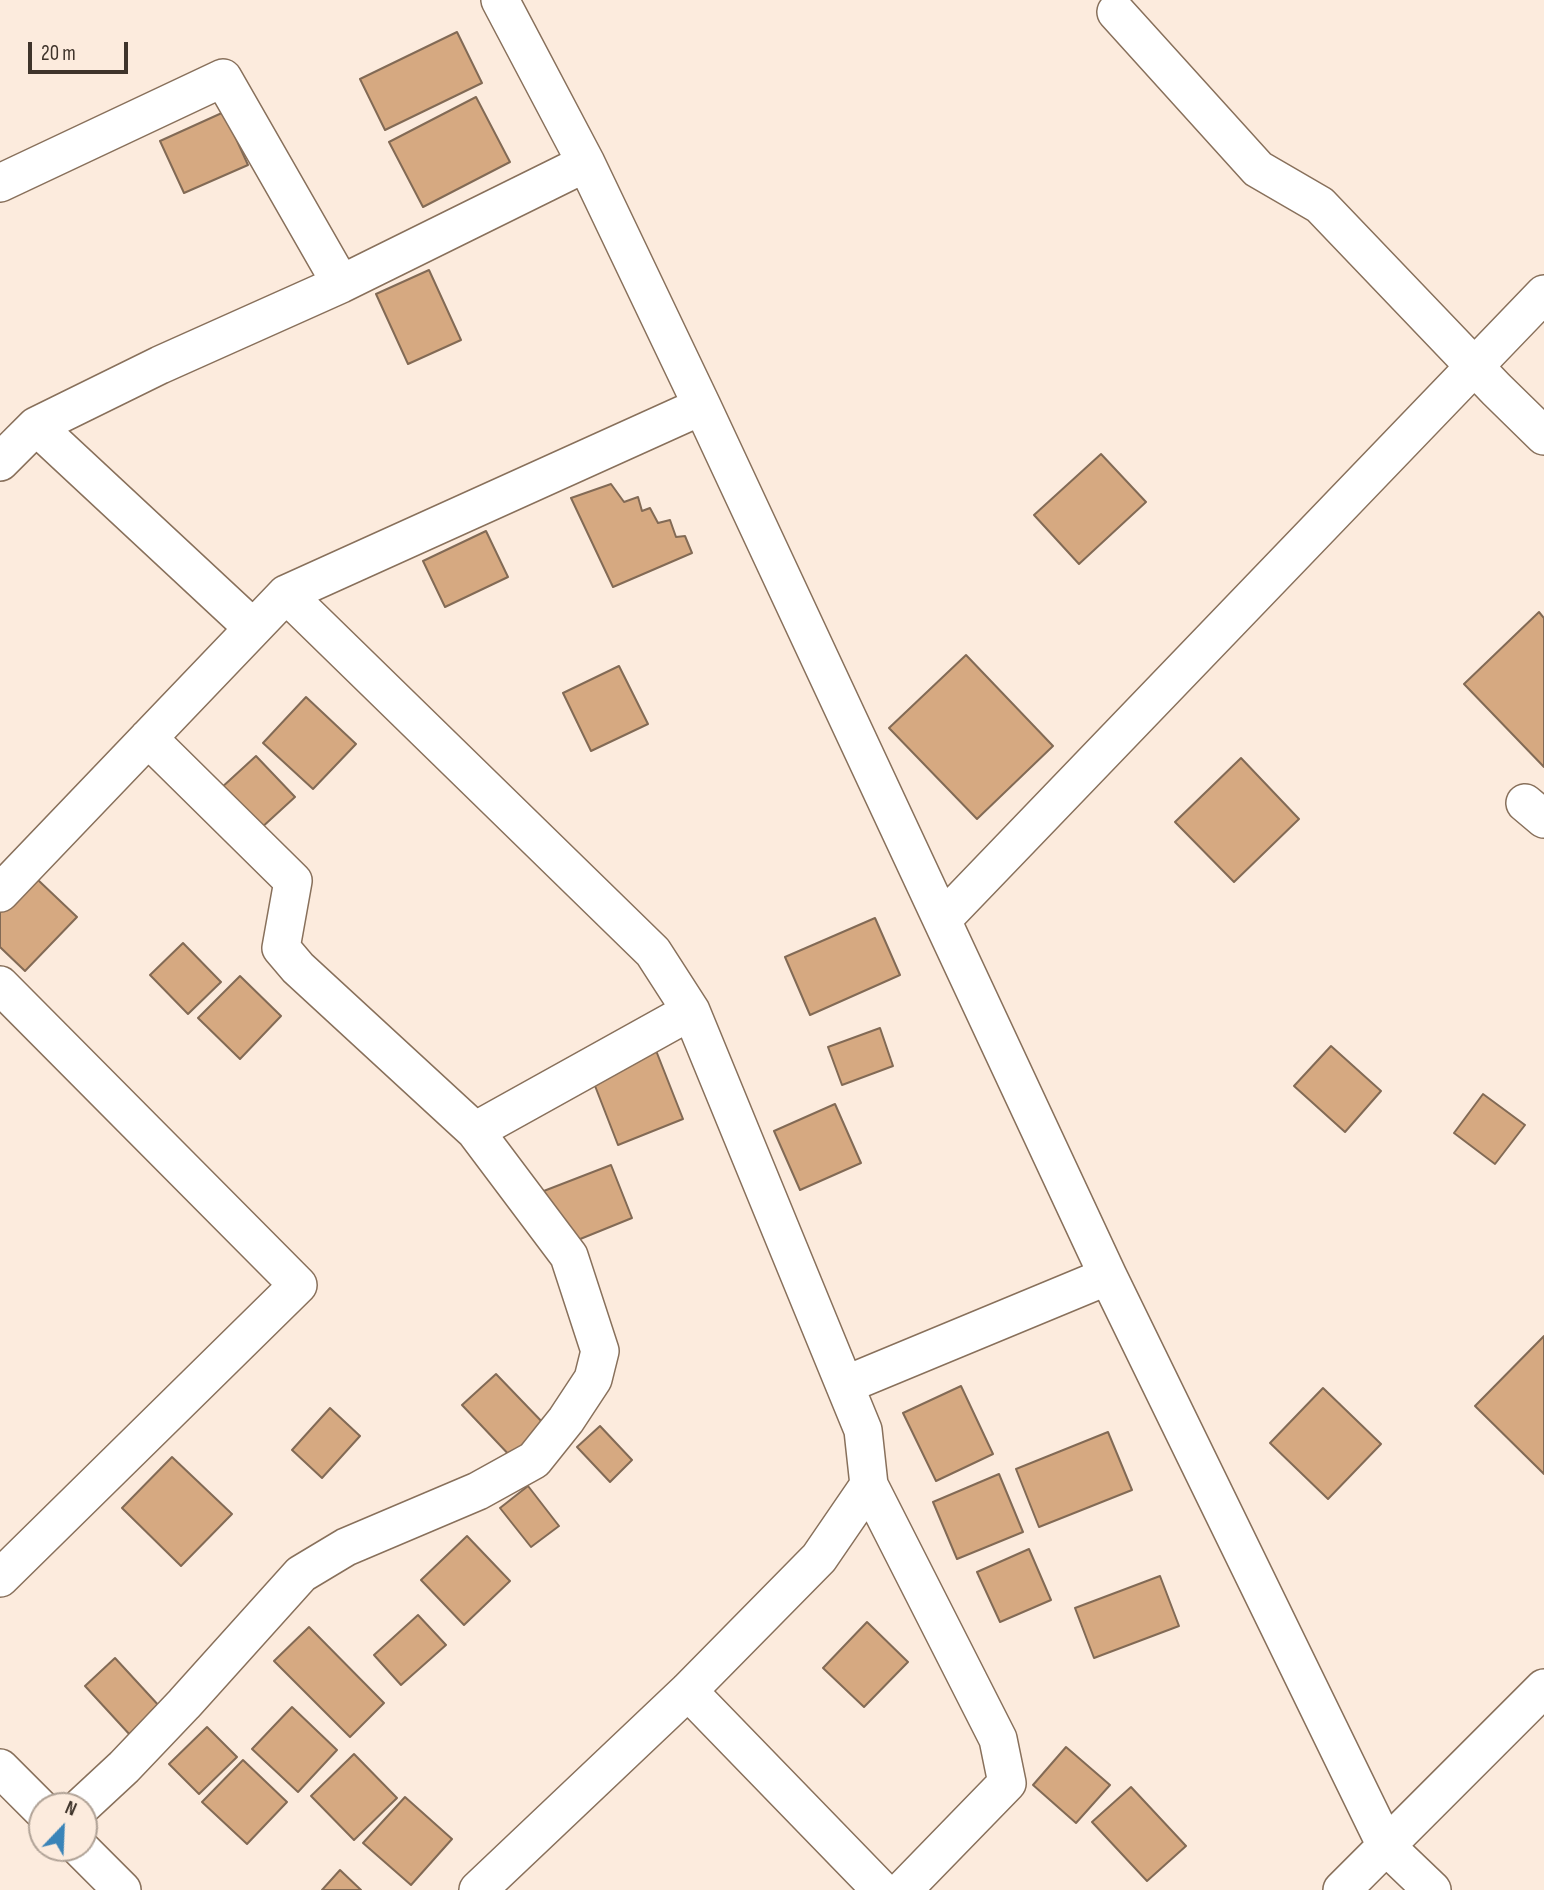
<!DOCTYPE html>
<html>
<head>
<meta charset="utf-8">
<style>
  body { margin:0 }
  #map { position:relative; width:1544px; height:1890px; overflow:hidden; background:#fcebdd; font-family:"Sofia Sans Condensed",sans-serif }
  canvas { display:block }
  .north { position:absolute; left:28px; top:1792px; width:70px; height:70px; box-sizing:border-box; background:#fcebdd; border:2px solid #b0a296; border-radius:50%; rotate:23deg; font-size:19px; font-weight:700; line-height:28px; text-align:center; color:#3f342b }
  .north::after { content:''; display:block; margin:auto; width:24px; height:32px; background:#3a84b8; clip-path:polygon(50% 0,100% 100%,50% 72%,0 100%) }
  .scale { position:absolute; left:28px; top:42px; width:100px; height:32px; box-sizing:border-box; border:4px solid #3f342b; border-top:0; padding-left:9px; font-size:21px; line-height:24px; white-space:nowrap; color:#3f342b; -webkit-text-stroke:5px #fcebdd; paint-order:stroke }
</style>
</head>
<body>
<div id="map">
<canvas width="1544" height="1890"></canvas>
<div class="north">N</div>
<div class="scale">20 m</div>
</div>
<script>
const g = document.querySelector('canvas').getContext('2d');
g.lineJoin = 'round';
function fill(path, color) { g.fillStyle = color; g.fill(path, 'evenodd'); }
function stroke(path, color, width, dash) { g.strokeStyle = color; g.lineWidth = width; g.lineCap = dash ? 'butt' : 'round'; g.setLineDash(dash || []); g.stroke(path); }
const building = new Path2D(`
  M457,32L482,83L385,130L360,79Z
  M476,97L510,162L423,207L389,142Z
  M224,112L248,165L184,193L160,141Z
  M429,270L461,340L408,364L376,294Z
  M1101,454L1146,502L1079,564L1034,515Z
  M611,484L624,502L638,497L642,511L650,508L658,523L670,520L676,537L685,536L692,553L613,587L571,498Z
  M486,531L508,577L445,607L423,561Z
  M1539,612L1544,618V767L1464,684Z
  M966,655L1053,746L977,819L889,728Z
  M619,666L648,724L591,751L563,693Z
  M306,697L356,744L313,789L263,743Z
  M256,756L295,797L259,830L220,789Z
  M1241,758L1299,819L1234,882L1175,822Z
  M18,861L77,917L25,971L0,947V879Z
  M875,918L900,975L810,1015L785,957Z
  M183,943L221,982L188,1014L150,975Z
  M240,976L281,1016L240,1059L198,1018Z
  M880,1028L893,1066L842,1085L828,1047Z
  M1331,1046L1381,1091L1345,1132L1294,1086Z
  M655,1048L683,1119L618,1145L590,1073Z
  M1483,1094L1525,1125L1495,1164L1454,1133Z
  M835,1104L861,1163L800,1190L774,1131Z
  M611,1165L632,1218L558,1248L536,1194Z
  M1544,1336V1474L1475,1406Z
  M496,1374L547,1427L513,1459L462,1405Z
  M961,1386L993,1454L936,1481L903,1413Z
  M1323,1388L1381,1444L1328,1499L1270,1443Z
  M330,1408L360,1436L322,1478L292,1450Z
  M600,1426L632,1460L610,1482L577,1447Z
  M1108,1432L1132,1490L1039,1527L1016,1469Z
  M172,1457L232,1514L181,1566L122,1508Z
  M999,1474L1023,1532L957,1559L933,1502Z
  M528,1486L559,1526L531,1547L500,1508Z
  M467,1536L510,1581L464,1625L421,1580Z
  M1029,1549L1051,1600L1000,1622L977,1572Z
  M1160,1576L1179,1626L1094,1658L1075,1608Z
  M418,1615L446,1645L401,1685L374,1655Z
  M867,1622L908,1662L864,1707L823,1668Z
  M309,1627L384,1703L350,1737L274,1661Z
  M115,1658L161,1708L131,1736L85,1686Z
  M292,1707L337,1750L298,1792L252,1749Z
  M207,1727L237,1757L199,1794L169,1764Z
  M1066,1747L1110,1785L1076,1823L1033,1785Z
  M354,1754L397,1798L354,1840L311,1796Z
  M243,1760L287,1802L247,1844L202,1802Z
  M1131,1787L1186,1846L1147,1881L1092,1822Z
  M405,1797L452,1839L411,1885L363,1843Z
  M340,1870L361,1890H322Z`);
const street = new Path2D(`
  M500,0L586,163L702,406L1108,1276L1386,1846L1432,1890
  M1116,12L1258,169L1320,205L1496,389L1544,436
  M0,183L223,78L341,284
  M36,426L253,628
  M0,462L36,426L160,365L341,284L586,163
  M286,594L653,952L691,1011L863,1430L869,1485L819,1558L688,1691L478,1890
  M1525,803L1544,819
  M0,893L286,594L702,406
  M942,920L1544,294
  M0,985L298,1285L0,1578
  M475,1131L691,1011
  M845,1385L1108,1276
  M869,1485L998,1739L1007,1783L903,1890
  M688,1691L881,1890
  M0,1768L42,1810
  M82,1806L124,1767L184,1704L301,1574L346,1547L478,1491L534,1460L566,1420L593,1379L600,1351L569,1256L475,1131L298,968L281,948L293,881L148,738
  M80,1848L122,1890
  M1342,1890L1544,1688`);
fill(building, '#d6a981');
stroke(building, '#826a55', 2);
stroke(street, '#88705b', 40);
stroke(street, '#fff', 37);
</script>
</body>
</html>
